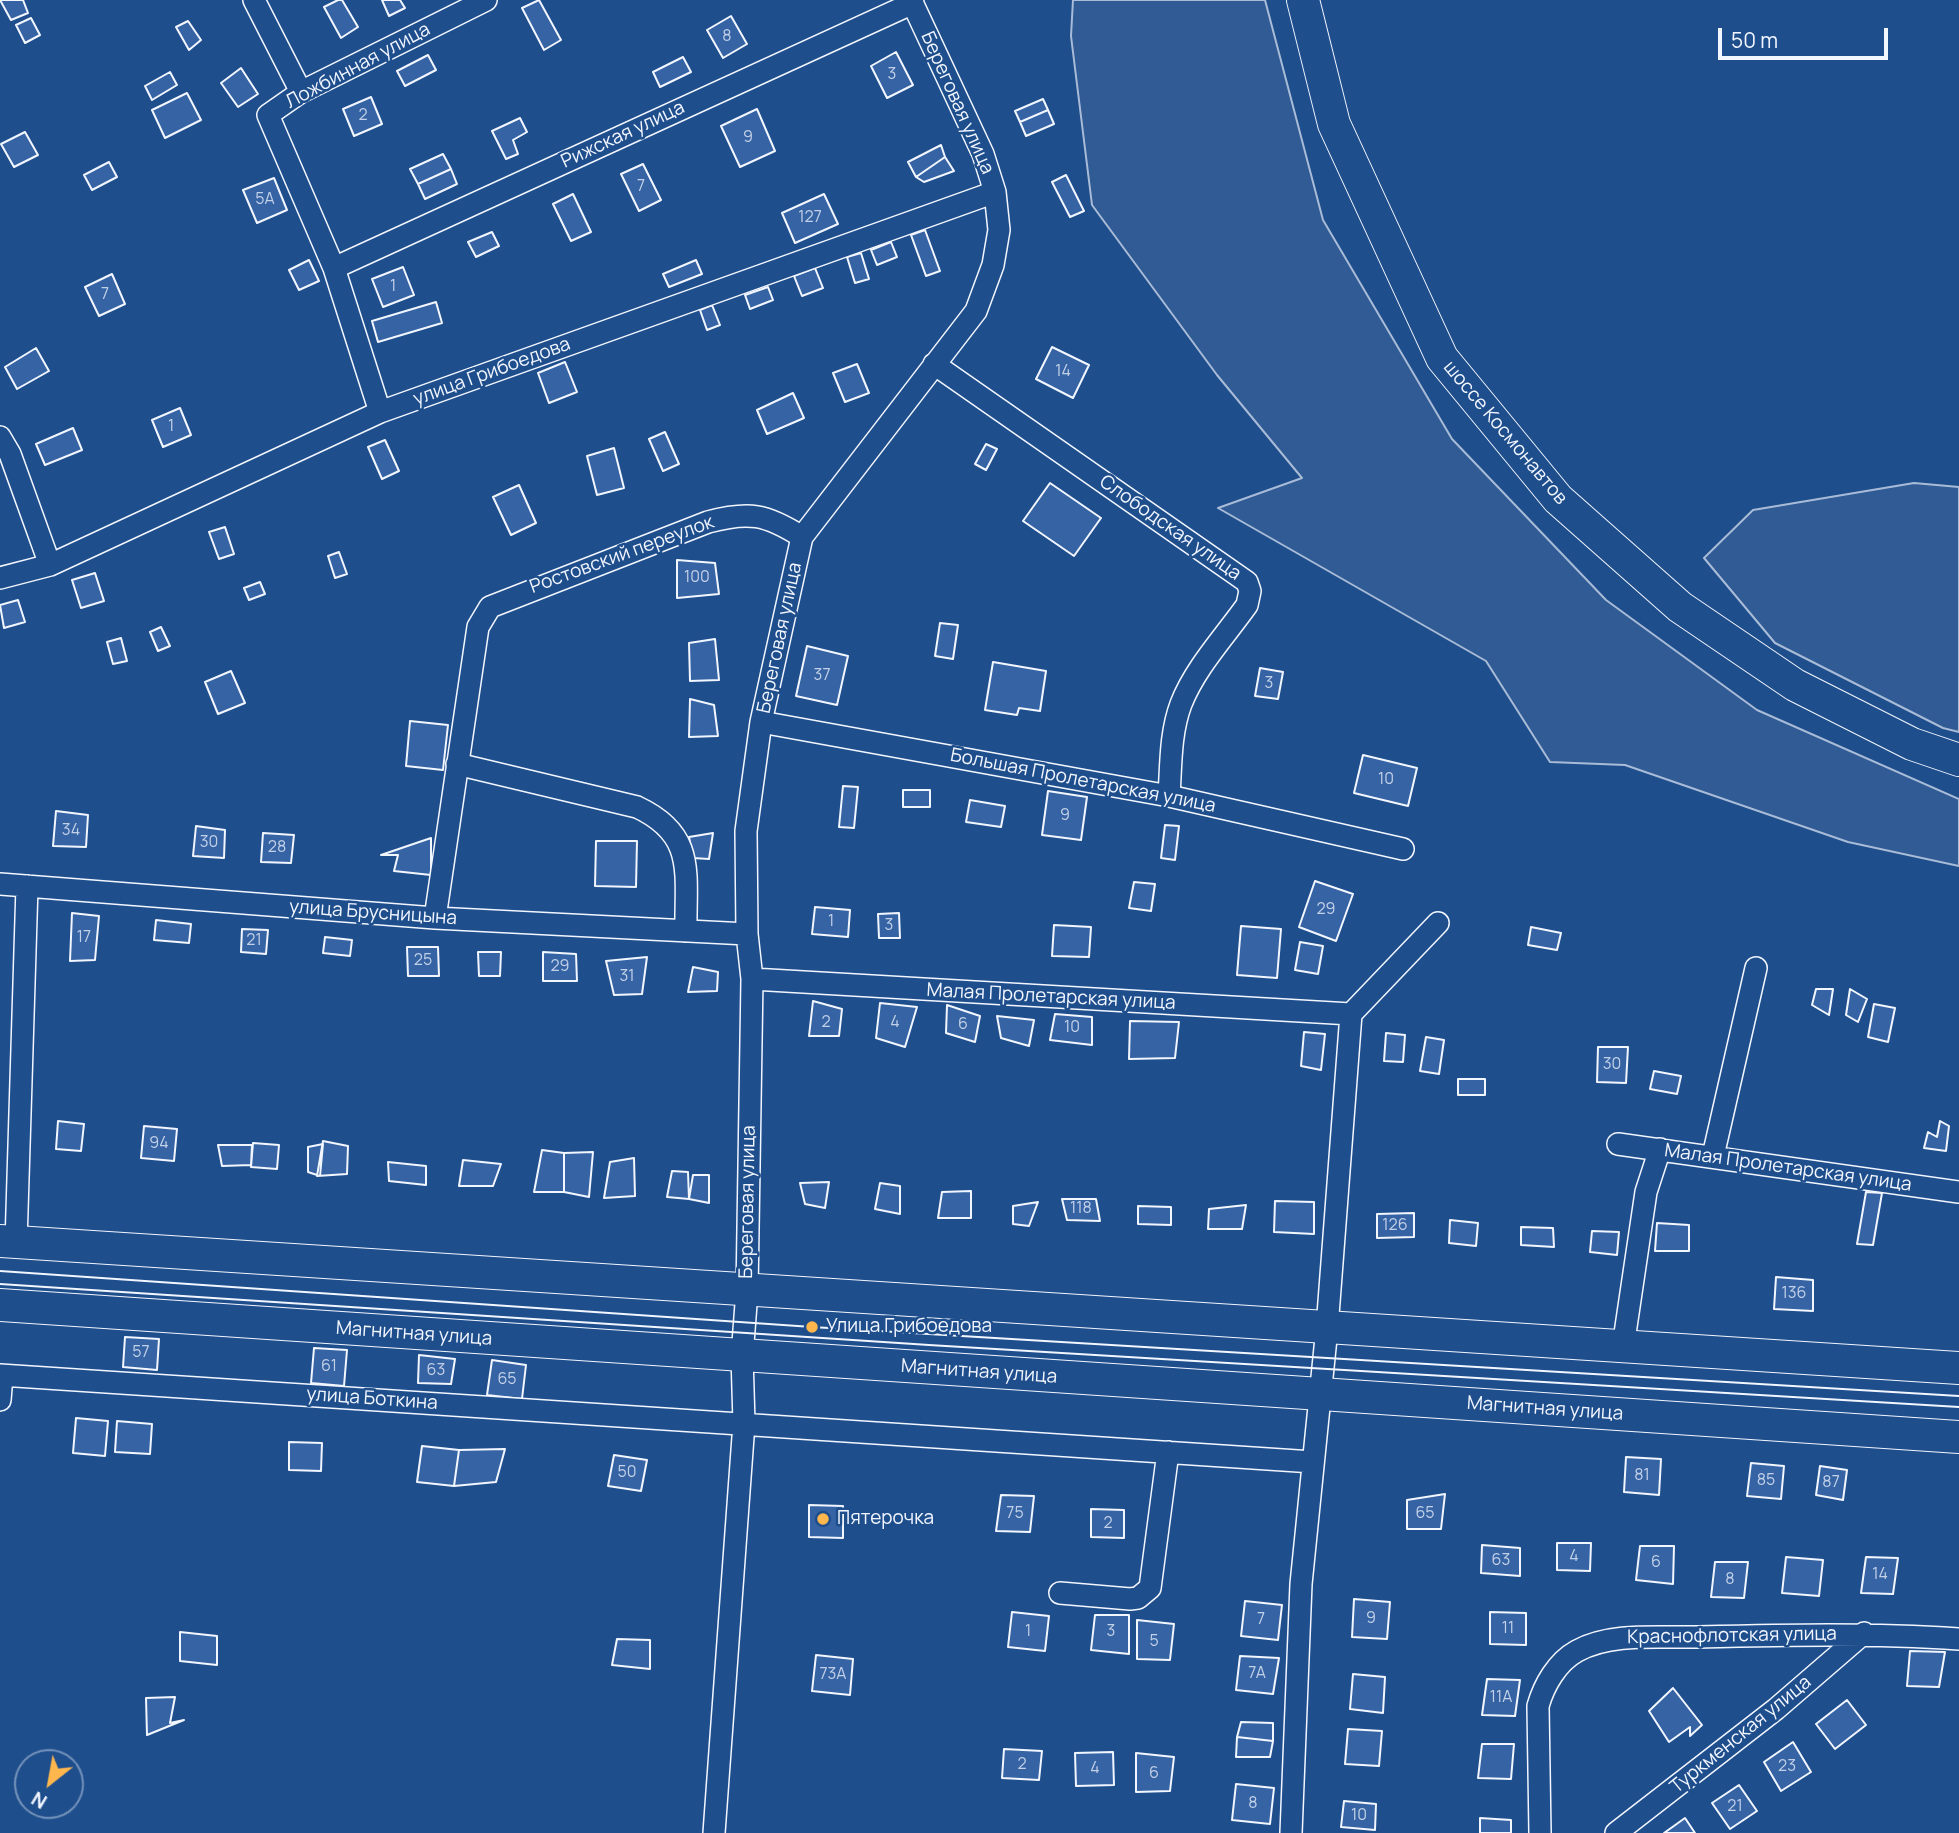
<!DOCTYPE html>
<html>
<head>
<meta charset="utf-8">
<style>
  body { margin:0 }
  #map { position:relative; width:1959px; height:1833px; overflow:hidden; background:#1f4e8c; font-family:Manrope,sans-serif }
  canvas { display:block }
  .north { position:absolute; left:14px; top:1749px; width:70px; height:70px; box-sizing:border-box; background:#1f4e8c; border:2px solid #7391ba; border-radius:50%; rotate:211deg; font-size:19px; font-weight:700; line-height:28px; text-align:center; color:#f2f6ff }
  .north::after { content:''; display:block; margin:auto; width:24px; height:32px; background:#ffb74d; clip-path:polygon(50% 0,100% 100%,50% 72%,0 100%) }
  .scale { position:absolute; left:1718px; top:28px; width:170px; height:32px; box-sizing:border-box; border:4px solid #f2f6ff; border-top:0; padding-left:9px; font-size:21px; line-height:24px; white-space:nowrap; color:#f2f6ff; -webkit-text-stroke:5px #1f4e8c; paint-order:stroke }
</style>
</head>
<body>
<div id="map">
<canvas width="1959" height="1833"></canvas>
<div class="north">N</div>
<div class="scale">50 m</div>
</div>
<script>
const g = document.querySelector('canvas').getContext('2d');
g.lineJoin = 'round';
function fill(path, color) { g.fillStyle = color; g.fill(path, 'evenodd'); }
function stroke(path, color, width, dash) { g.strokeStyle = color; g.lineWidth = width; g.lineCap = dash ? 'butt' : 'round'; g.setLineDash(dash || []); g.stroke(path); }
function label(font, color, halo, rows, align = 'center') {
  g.font = font + ' Manrope,sans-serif'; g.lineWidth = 5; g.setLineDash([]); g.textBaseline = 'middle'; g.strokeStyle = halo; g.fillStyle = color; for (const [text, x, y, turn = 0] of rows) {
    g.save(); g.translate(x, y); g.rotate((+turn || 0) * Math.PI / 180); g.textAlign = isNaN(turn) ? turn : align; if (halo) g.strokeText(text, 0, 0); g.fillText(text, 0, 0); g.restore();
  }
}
const built = new Path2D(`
  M1073,0H1265L1323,220L1452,439L1606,600L1757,710L1959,799V866L1848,842L1625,765L1550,762L1486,661L1218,508L1302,478L1217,375L1092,205L1071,36Z
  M1914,483L1959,487V732L1943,728L1775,643L1704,558L1753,510Z`);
const building = new Path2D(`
  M0,0H23L28,13L11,20Z
  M338,0H342L358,27L341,38L324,7Z
  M382,0H400L405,8L389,16Z
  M539,0L561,40L544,50L522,8Z
  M731,16L747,44L723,58L707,30Z
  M31,18L40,35L25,43L16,25Z
  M188,21L201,40L189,50L176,27Z
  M896,52L913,85L887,98L871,66Z
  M428,55L436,70L405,86L397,71Z
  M683,57L691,72L660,87L653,72Z
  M241,68L258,94L238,107L221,83Z
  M170,72L177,85L152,100L145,86Z
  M187,93L201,120L165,138L152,110Z
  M371,97L382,124L354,136L343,109Z
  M1043,99L1048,110L1020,122L1015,111Z
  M757,109L775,151L740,167L721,126Z
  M1048,110L1054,124L1026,136L1020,122Z
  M520,118L527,132L513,140L518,154L506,159L492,131Z
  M25,132L38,155L14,167L1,144Z
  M941,145L945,157L916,177L908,162Z
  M443,154L451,169L418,184L410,169Z
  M945,157L954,171L924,182L916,177Z
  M109,162L117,177L92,190L84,175Z
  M643,164L661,200L639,211L621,174Z
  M451,169L457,184L425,199L418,184Z
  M1066,175L1084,211L1070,217L1052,182Z
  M274,178L287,210L257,223L243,190Z
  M573,194L591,232L571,241L553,204Z
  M824,194L838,224L795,243L782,213Z
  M925,230L940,271L926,276L911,235Z
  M492,232L499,246L476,257L468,242Z
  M891,242L897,257L877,265L871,250Z
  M861,253L869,279L855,283L847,257Z
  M309,260L319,281L299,290L289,270Z
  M696,260L702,274L669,287L663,274Z
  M403,267L414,295L383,307L372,279Z
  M815,268L823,288L802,296L794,276Z
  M112,274L125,304L99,316L85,287Z
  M768,287L773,300L750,309L745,295Z
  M436,302L442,323L378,342L372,321Z
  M712,305L720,325L707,330L700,310Z
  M1052,347L1089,365L1073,398L1036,379Z
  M36,348L49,371L17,389L5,367Z
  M565,362L577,392L549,403L538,373Z
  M857,364L869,393L845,402L833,373Z
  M793,393L804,418L767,434L757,410Z
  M180,408L191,435L163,447L152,420Z
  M73,428L82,450L45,465L36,444Z
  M665,432L679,464L663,471L649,439Z
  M385,440L399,471L382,479L368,447Z
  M986,444L997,449L986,470L975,464Z
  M614,448L624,488L597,495L587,456Z
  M1050,483L1101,518L1074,556L1023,521Z
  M519,485L536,523L511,535L493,497Z
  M225,527L234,554L219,559L209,532Z
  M339,552L347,574L335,578L328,556Z
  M677,560L715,563L719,594L677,598Z
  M95,573L104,601L81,608L72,580Z
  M260,582L265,594L249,600L244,588Z
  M18,600L25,622L4,628L0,605Z
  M940,623L958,625L953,659L935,656Z
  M161,627L170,646L158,651L150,632Z
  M121,638L127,661L113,664L107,642Z
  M715,639L719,680L690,681L689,643Z
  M807,646L848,656L837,705L796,696Z
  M993,662L1046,671L1040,711L1019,708L1017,715L985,710Z
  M1260,668L1283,672L1278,699L1255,696Z
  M231,671L245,703L218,714L205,682Z
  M690,699L714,705L718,736L689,737Z
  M410,721L448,725L443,770L406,766Z
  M1363,755L1417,768L1408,806L1354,793Z
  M843,786L858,787L854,828L839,827Z
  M903,790H930V807H903Z
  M1048,791L1087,797L1081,840L1042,835Z
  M970,800L1005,806L1001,827L966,822Z
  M56,811L88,815L86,847L53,846Z
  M1165,825L1179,826L1175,860L1161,858Z
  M196,826L225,830L224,858L193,856Z
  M263,833L294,835L291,863L261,862Z
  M713,833L709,859L693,858L689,837Z
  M431,838V875L394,871L398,855H381Z
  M596,841H637L636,887L595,886Z
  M1315,881L1353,894L1336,941L1299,927Z
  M1134,882L1155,884L1151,911L1129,908Z
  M815,907L850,910L848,937L812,934Z
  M72,913L99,916L95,960L70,961Z
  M899,913L900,938H879L878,914Z
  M156,920L191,924L189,943L154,940Z
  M1054,925L1091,927L1089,957L1052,956Z
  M1241,926L1281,929L1277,978L1237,975Z
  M1531,927L1561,933L1557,950L1528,945Z
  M242,929L268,930L266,954L241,952Z
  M325,937L352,940L350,956L323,953Z
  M1300,942L1323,946L1318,974L1295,970Z
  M407,947H438L439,976H408Z
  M478,952H501L500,976H479Z
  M543,952L576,954L577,981H543Z
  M647,957L642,994L614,995L606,961Z
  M693,967L718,972L717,991L688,992Z
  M1816,989H1833L1829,1015L1812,1005Z
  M1850,989L1867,999L1858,1022L1846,1015Z
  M813,1001L842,1009L839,1036H809Z
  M880,1003L917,1007L905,1047L876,1038Z
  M1874,1004L1895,1008L1888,1042L1868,1037Z
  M947,1005L980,1016L975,1042L946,1033Z
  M1055,1014L1092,1017V1045L1050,1040Z
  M997,1016L1034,1020L1029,1046L1001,1038Z
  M1130,1021L1179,1022L1175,1058L1129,1059Z
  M1304,1032L1325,1034L1321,1070L1301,1066Z
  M1386,1033L1405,1035L1403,1062L1384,1061Z
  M1426,1037L1444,1040L1439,1074L1420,1071Z
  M1598,1047H1628L1626,1083L1597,1082Z
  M1654,1071L1681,1076L1677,1094L1650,1089Z
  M1458,1079H1485V1095H1458Z
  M58,1121L84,1124L81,1151L56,1149Z
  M1940,1121L1949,1126L1946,1151L1924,1148L1928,1132L1937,1137Z
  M144,1126L177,1129L174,1161L141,1158Z
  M323,1141L348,1146L347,1174L317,1176Z
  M253,1143L279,1145L277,1169L251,1167Z
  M323,1144L320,1176L308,1172V1147Z
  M218,1145H252L251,1165L222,1166Z
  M542,1150L564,1153V1192H534Z
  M593,1152L589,1197L564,1192V1153Z
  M634,1158L635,1196L604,1198L610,1162Z
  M463,1160L501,1164L493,1186H459Z
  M388,1162L426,1166V1185L389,1181Z
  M672,1171L688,1172L689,1199L667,1197Z
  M693,1175H709V1203L689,1199Z
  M829,1182L825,1208L805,1204L800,1183Z
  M880,1183L900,1186V1214L875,1209Z
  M971,1191V1218H938L942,1192Z
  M1866,1192L1882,1193L1873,1245L1857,1244Z
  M1062,1199H1096L1100,1221L1067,1220Z
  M1275,1201L1314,1202V1234L1274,1232Z
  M1038,1202L1029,1226L1013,1224V1206Z
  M1246,1205L1242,1229H1208L1209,1209Z
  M1138,1206L1171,1207V1225L1138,1224Z
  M1414,1213V1237L1377,1238V1214Z
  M1450,1220L1478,1223L1476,1246L1449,1243Z
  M1657,1223L1689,1225V1251H1655Z
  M1521,1227L1553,1228L1554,1247L1521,1245Z
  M1592,1231L1619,1232L1617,1255L1590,1252Z
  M1776,1277L1813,1280V1311L1774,1309Z
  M125,1337L159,1339L157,1370L123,1367Z
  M314,1348L347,1350L344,1386L311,1383Z
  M419,1355L455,1359L451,1384L418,1383Z
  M492,1360L526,1365L522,1399L487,1395Z
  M76,1418L108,1421L105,1456L73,1453Z
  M117,1421L152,1424L150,1454L115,1452Z
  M289,1442L322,1443L321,1471L289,1470Z
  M422,1446L459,1450L454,1486L417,1482Z
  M505,1449L496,1482L454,1486L459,1450Z
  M614,1455L647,1460L641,1491L608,1486Z
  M1626,1457L1661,1459L1659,1495L1624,1492Z
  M1751,1463L1784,1466L1781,1499L1747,1496Z
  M1820,1466L1847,1470L1843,1500L1816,1495Z
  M1445,1494L1441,1529H1407V1500Z
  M1001,1495L1034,1496L1030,1532L996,1531Z
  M809,1505L843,1506V1538L809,1537Z
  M1091,1509L1124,1510V1538L1091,1537Z
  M1557,1543H1591L1590,1571L1557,1570Z
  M1482,1545L1520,1548V1576L1481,1573Z
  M1640,1546H1674L1673,1584L1636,1580Z
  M1786,1557L1823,1560L1819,1596L1782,1593Z
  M1866,1557L1898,1558L1893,1594L1861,1593Z
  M1715,1562H1748L1744,1598L1711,1597Z
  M1354,1599L1390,1602L1387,1639L1352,1637Z
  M1245,1601L1282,1605L1278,1640L1241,1636Z
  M1012,1612L1049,1616L1045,1651L1008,1647Z
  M1490,1612L1526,1613V1645L1490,1644Z
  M1095,1615H1129V1654L1091,1650Z
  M1137,1620L1174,1624L1170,1660L1137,1659Z
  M180,1632L217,1636V1665L180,1661Z
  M617,1639L650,1640V1669L612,1665Z
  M1910,1651L1945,1652L1939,1687L1907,1686Z
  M816,1655L853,1659L850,1695L812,1691Z
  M1240,1656L1279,1658L1273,1694L1236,1690Z
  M1353,1674L1385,1677L1383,1713L1350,1709Z
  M1487,1679L1520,1680L1515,1716L1482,1715Z
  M1673,1688L1702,1725L1690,1736V1727L1669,1742L1649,1711Z
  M175,1697L170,1723L184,1720L147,1735L146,1698Z
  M1847,1700L1866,1725L1835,1749L1816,1724Z
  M1241,1722L1273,1723V1741L1237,1737Z
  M1348,1729L1382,1731L1379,1766L1345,1764Z
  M1237,1737L1273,1741L1270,1757H1236Z
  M1793,1742L1811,1772L1781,1791L1764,1762Z
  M1482,1744H1514L1511,1779L1478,1778Z
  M1004,1749L1042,1751L1039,1780L1002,1778Z
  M1113,1752L1114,1785L1076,1786L1075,1753Z
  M1136,1753L1174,1757L1170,1791L1136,1792Z
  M1236,1784L1274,1788L1270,1824L1232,1820Z
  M1739,1785L1757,1811L1730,1829L1712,1803Z
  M1344,1801L1376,1804L1375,1830L1341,1827Z
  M1480,1818L1511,1820V1833H1480Z
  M1685,1818L1695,1833H1664Z`);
const minor = new Path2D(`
  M254,0L301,92
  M334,268L913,3
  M934,364L1247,582L1250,591L1247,605C1225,636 1195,668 1181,704C1170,733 1171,766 1169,796
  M380,412L334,268L268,115L301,92L486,0
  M0,437L10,454L50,565
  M0,578L50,565L380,412L995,192
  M761,722L1169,796L1403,849
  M457,764L637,807C697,835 685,874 686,931
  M0,884L435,918L747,934
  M435,918L478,627L490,607L708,522C749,511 766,514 802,537
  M752,979L1351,1014
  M1618,1144L1959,1192
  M1713,1156L1756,968
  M16,1243L27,886
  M1623,1347L1646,1192L1660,1149
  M0,1375L1313,1462
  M0,1400L2,1376
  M1060,1593L1130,1599L1138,1598L1150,1588L1168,1452
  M714,1833L744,1423L742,1356L747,1291L752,979L747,934L746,831L761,722L802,537L976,311L993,265L999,230L995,192L983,154L911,0
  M1291,1833L1301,1584L1327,1328L1351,1014L1438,923
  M1540,1833L1538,1706C1544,1685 1557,1662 1577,1651C1611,1632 1660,1638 1698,1637C1785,1635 1872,1633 1959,1639
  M1616,1833L1776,1709L1864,1633`);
const primary = new Path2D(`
  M1303,0L1334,124L1442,358L1558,499L1680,607L1795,685L1912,744L1959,760
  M0,1241L1959,1368
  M0,1305L1959,1437`);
const tram = new Path2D(`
  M0,1271L812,1327L1959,1396
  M0,1284L929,1345L1959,1407`);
const markers = [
  [812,1327,7,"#ffb74d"],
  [823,1519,7,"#ffb74d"]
];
const numberNames = [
  ["8",727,37],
  ["3",892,75],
  ["2",363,116],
  ["9",748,138],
  ["7",641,187],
  ["5А",265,200],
  ["127",810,218],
  ["1",393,287],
  ["7",105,295],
  ["14",1063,372],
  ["1",171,427],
  ["100",697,578],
  ["37",822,676],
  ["3",1269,684],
  ["10",1386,780],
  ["9",1065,816],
  ["34",71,831],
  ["30",209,843],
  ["28",277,848],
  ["29",1326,910],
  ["1",831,922],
  ["3",889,926],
  ["17",84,938],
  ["21",254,941],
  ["25",423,961],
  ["29",560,967],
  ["31",627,977],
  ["2",826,1023],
  ["4",895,1023],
  ["6",963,1025],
  ["10",1072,1028],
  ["30",1612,1065],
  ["94",159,1144],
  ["118",1081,1209],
  ["126",1395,1226],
  ["136",1794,1294],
  ["57",141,1353],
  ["61",329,1367],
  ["63",436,1371],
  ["65",507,1380],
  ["50",627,1473],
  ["81",1642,1476],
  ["85",1766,1481],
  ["87",1831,1483],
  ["75",1015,1514],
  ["65",1425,1514],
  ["2",1108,1524],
  ["4",1574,1557],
  ["63",1501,1561],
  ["6",1656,1563],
  ["14",1880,1575],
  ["8",1730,1580],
  ["9",1371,1619],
  ["7",1261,1620],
  ["11",1508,1629],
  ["1",1028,1632],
  ["3",1111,1632],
  ["5",1154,1642],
  ["7А",1257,1674],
  ["73А",833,1675],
  ["11А",1501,1698],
  ["2",1022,1765],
  ["23",1787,1767],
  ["4",1095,1769],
  ["6",1154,1774],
  ["8",1253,1804],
  ["21",1735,1807],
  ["10",1359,1816]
];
const streetNames = [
  ["Ложбинная улица",358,66,-28],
  ["Береговая улица",957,103,66],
  ["Рижская улица",623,135,-25],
  ["улица Грибоедова",492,372,-20],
  ["шоссе Космонавтов",1505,433,50],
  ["Слободская улица",1170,528,35],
  ["Ростовский переулок",622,555,-20],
  ["Береговая улица",780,638,-78],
  ["Большая Пролетарская улица",1083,781,11],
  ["улица Брусницына",373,913,4],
  ["Малая Пролетарская улица",1051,997,3],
  ["Малая Пролетарская улица",1788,1168,8],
  ["Береговая улица",748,1202,-89],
  ["Магнитная улица",414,1334,4],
  ["Магнитная улица",979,1372,4],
  ["улица Боткина",372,1399,4],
  ["Магнитная улица",1545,1409,4],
  ["Краснофлотская улица",1732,1636,-1],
  ["Туркменская улица",1741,1735,-39]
];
const poiNames = [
  ["Улица Грибоедова",826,1327],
  ["Пятерочка",837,1519]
];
fill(built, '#305b95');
stroke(built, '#a8bbd7', 2);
fill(building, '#3563a3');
stroke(building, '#f2f6ff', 2);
stroke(minor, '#f2f6ff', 24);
stroke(primary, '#f2f6ff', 34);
stroke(minor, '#1f4e8c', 21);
stroke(primary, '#1f4e8c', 32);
stroke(tram, '#f2f6ff', 2);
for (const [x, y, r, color] of markers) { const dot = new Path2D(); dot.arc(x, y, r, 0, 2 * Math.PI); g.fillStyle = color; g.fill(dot); stroke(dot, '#1f4e8c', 2.5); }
label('16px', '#c3d1e8', null, numberNames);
label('19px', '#f2f6ff', '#1f4e8c', streetNames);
label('19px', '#f2f6ff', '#1f4e8c', poiNames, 'left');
</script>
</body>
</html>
